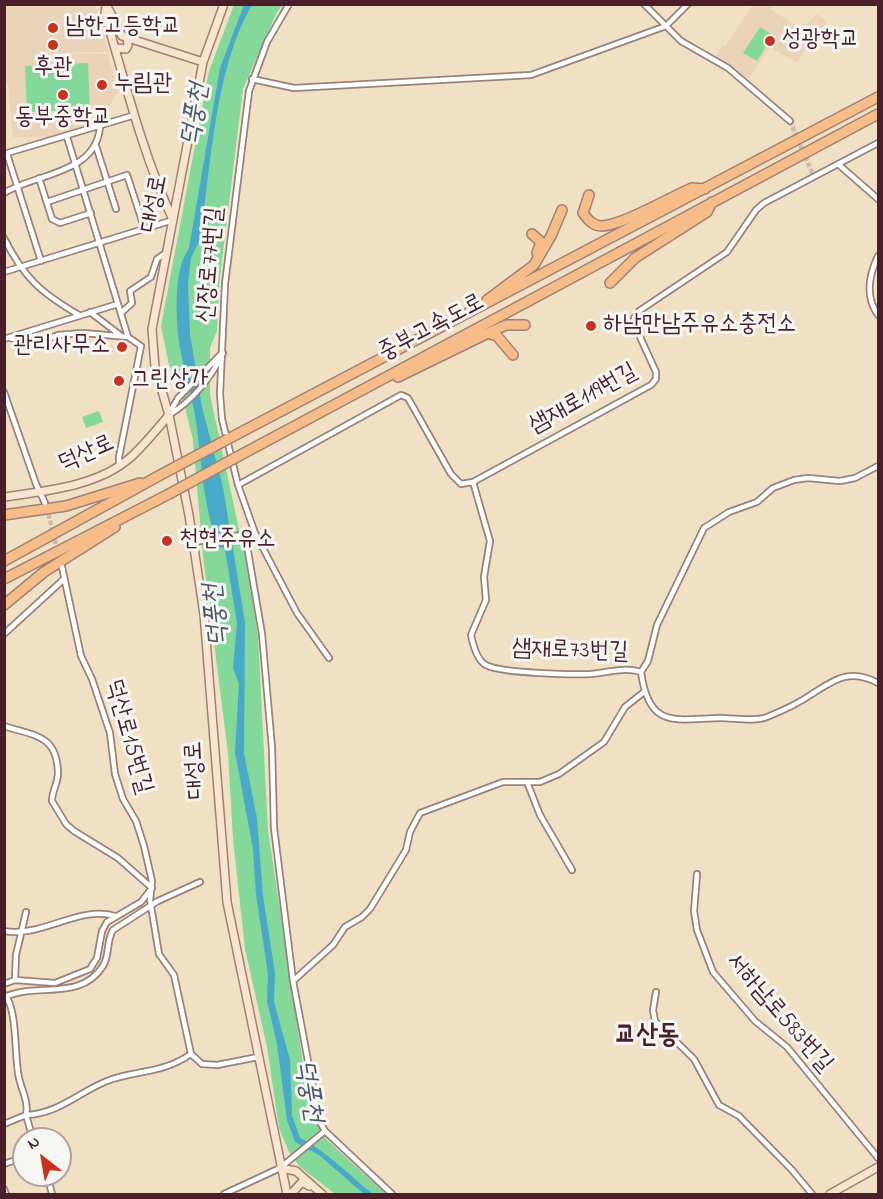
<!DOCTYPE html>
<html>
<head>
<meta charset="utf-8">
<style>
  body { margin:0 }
  #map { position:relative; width:883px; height:1199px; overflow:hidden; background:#f0e1c4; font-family:"Indie Flower",sans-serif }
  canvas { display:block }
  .frame { position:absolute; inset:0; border:6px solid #4a1f2b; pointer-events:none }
  .north { position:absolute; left:12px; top:1127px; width:60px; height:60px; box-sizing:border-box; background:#f6f6f2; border:2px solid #b1a0a2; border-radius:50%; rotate:329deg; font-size:16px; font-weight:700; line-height:24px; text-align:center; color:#4a1f2b }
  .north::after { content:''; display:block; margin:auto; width:21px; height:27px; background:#c8321e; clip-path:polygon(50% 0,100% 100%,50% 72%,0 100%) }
</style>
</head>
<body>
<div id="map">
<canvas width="883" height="1199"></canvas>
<div class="frame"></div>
<div class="north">N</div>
</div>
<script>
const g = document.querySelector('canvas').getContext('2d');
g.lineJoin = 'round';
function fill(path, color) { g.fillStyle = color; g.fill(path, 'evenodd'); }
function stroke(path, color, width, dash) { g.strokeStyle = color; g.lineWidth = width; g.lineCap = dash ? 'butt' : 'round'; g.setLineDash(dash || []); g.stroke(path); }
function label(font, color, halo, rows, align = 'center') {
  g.font = font + ' "Indie Flower","Poor Story",sans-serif'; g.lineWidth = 6; g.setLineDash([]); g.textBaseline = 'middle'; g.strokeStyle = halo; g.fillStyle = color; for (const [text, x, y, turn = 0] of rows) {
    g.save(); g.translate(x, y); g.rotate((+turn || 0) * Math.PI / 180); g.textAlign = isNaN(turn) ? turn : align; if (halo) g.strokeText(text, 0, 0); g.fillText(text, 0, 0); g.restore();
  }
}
const built = new Path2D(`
  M4,5H95L109,52L26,53L108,54L118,92L97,125L49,137H13L8,85L5,79Z
  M753,5H769L772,6L770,9L802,29L817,14L827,22L813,37L797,63L770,47L749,79L716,56L723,45L725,47Z`);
const green = new Path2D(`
  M234,5H283L277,12L243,89L219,285L217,331L210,348V395L247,566L258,636L268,830L306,1083L315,1119L326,1139L386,1194H335L299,1166L289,1152L279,1128L267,1047L245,949L233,839L228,753L203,556L193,440L179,383L169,365L161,326L209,71Z
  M760,27L773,35L757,61L743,53Z
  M88,63L90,109L27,112L25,66Z
  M99,411L103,422L86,428L82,417Z`);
const water = new Path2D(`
  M244,5H252C215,67 211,166 200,239L191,258L188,284L190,334L202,407L223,487L245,623L244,753L257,818L263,896L275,973L274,1002L290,1060L292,1116L300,1138C325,1150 350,1176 373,1194H364L319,1155L295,1142L287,1120L277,1044L267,1001L268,974L256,895L253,849L235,752L239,684L233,668L237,623L225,549L219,547C202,506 202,459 195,415C190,388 181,361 178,334C176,309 174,269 189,248L220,68Z`);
const streetTunnel = new Path2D(`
  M790,121L814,177
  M47,508L58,553`);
const street = new Path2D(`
  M289,4L267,42L249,91L225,284L220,394L222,419L238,485L255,533L297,613L329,658
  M644,4L681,41L728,68L790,121
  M252,79L294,88L531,75L666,26L688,4
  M67,137L128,337L141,346
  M96,146L116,209
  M4,154L135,115
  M7,154L41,261
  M838,164L878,199
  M39,178L52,219L60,223L91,213
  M4,193C37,173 96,174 100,127
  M47,202L127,175L144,227
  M4,238C24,278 41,293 79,315
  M878,256C869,275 865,297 878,315
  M4,272L173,220
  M90,312L120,335
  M121,313L132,303L130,291L151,277L157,259L167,252
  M10,338L33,344L58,335L83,333L128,337
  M4,339L118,304
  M4,392L36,484L45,503
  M169,414L178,398L222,353
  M169,415C192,401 211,378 223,353
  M119,465V457L141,346
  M473,482L490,541L484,577L486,600L471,635C473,645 477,662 488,666C505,673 571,675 591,674C610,672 623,667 641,672L648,661L657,625L704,528L729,512L757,502L773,488L794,480L808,478L840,481L855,478L878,466
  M238,485L401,395L408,398L451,474L461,484L473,482L651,385L656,379V372L635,326L634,318L639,311L727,252L756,210L764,203L878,143
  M245,534L262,634L272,748L274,828L293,981L319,1120L325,1131L392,1194
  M194,542L255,533
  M62,567L81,656L92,679L110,733L115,774L123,799L136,821L144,846L152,881L150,900L159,954L174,975L191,1054
  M4,634L64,579
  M641,672C649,730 675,719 721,718C735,718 754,722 767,717C782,711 799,703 812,694C835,679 851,668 878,683
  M4,726C34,736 57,734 58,773C58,783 52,791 52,801L66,824L74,831L118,858L152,888L141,902L107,922L102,931L97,958L90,969L55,983L15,980L4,984
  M527,782L540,815L572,870
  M697,874L694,911L697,930L713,972L755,1021L787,1047L878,1158
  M4,931C42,938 79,905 115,916
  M15,980L16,955L26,912
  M293,981L333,945L345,927L362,917L370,909L406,850L410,832L420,813L503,782H540L559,774L604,742L625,707L644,692
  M656,992L653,1010L655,1021L694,1059L719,1105L739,1116L792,1170L812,1194
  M7,996C38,983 81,1001 103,966C110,955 106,941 113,930L158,901L200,882
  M4,1124L26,1115C29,1103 22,1091 19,1078C14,1057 18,1011 5,995
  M33,1139L26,1115C58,1114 79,1092 107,1081C138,1069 160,1075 191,1054L202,1064L217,1065L258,1057
  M4,1164L24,1157
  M47,1175L52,1194
  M4,1189L6,1194
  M224,1194L280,1168L325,1131`);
const secondary = new Path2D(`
  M106,4L122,36L203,62
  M224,4L203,62L152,329L155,367L169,415L189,515L204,614L227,902L287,1194
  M106,5L105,14C125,82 143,155 173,220
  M117,48L126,49L128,45L127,38
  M4,497C46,491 99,486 131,457C145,444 157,429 169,415
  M280,1168L296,1171L322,1194
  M291,1194L302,1182L309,1186
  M830,1194L878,1167`);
const highway = new Path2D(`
  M589,195L583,213C588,220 593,226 602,226C623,225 671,197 692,188L705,189
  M532,234L541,242L537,253
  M610,283L635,258L707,212L712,202
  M487,300L534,265L551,236L562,210
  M488,333L506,325H525
  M398,377L488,333L497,336L513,355
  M228,439L878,97
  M235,458L878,114
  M4,515L66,506L140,483
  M4,561L164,473
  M4,579L169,494
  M4,605L44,572L115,527`);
const highwayBridge = new Path2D(`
  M164,473L228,439
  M169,494L235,458`);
const markers = [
  [53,28,6,"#c8321e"],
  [770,41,6,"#c8321e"],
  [53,45,6,"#c8321e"],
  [102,85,6,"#c8321e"],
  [63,95,6,"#c8321e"],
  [591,326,6,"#c8321e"],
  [122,347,6,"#c8321e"],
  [119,381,6,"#c8321e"],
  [167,541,6,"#c8321e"]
];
const poiNames = [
  ["남한고등학교",65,28],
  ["성광학교",782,41],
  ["후관",53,69,"center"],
  ["누림관",114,85],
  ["동부중학교",63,119,"center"],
  ["하남만남주유소충전소",603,326],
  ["관리사무소",110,347,"right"],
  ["그린상가",131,381],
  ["천현주유소",179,541]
];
const streetNames = [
  ["대성로",156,204,-79],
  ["신장로77번길",212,265,-85],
  ["중부고속도로",432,329,-28],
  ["샘재로119번길",584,400,-29],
  ["덕산로",87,455,-24],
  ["샘재로73번길",570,652,2],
  ["덕산로15번길",127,737,74],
  ["대성로",197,770,-93],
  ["서하남로583번길",778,1014,49]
];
const waterNames = [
  ["덕풍천",197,115,-81],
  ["덕풍천",218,615,-96],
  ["덕풍천",307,1091,81]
];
const quarterNames = [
  ["교산동",647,1038]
];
fill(built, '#ead3b8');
fill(green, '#84d89a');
fill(water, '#49a9c8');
stroke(streetTunnel, '#cfbaa5', 4.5, [4.5, 2]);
stroke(street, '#9d8078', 8);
stroke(secondary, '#9d8078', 10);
stroke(highway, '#9d8078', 12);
stroke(street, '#fff', 4.5);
stroke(secondary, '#fce5cf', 7);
stroke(highway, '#f7bd88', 9);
stroke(highwayBridge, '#9d8078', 12, []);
stroke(highwayBridge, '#f7bd88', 9);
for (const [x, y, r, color] of markers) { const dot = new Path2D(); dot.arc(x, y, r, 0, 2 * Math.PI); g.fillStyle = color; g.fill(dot); stroke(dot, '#f6f6f2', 2); }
label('24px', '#4a1f2b', '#f6f6f2', poiNames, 'left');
label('24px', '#4a1f2b', '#f6f6f2', streetNames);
label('italic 26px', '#4a566a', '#f6f6f2', waterNames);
label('bold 27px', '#4a1f2b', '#f6f6f2', quarterNames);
</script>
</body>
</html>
